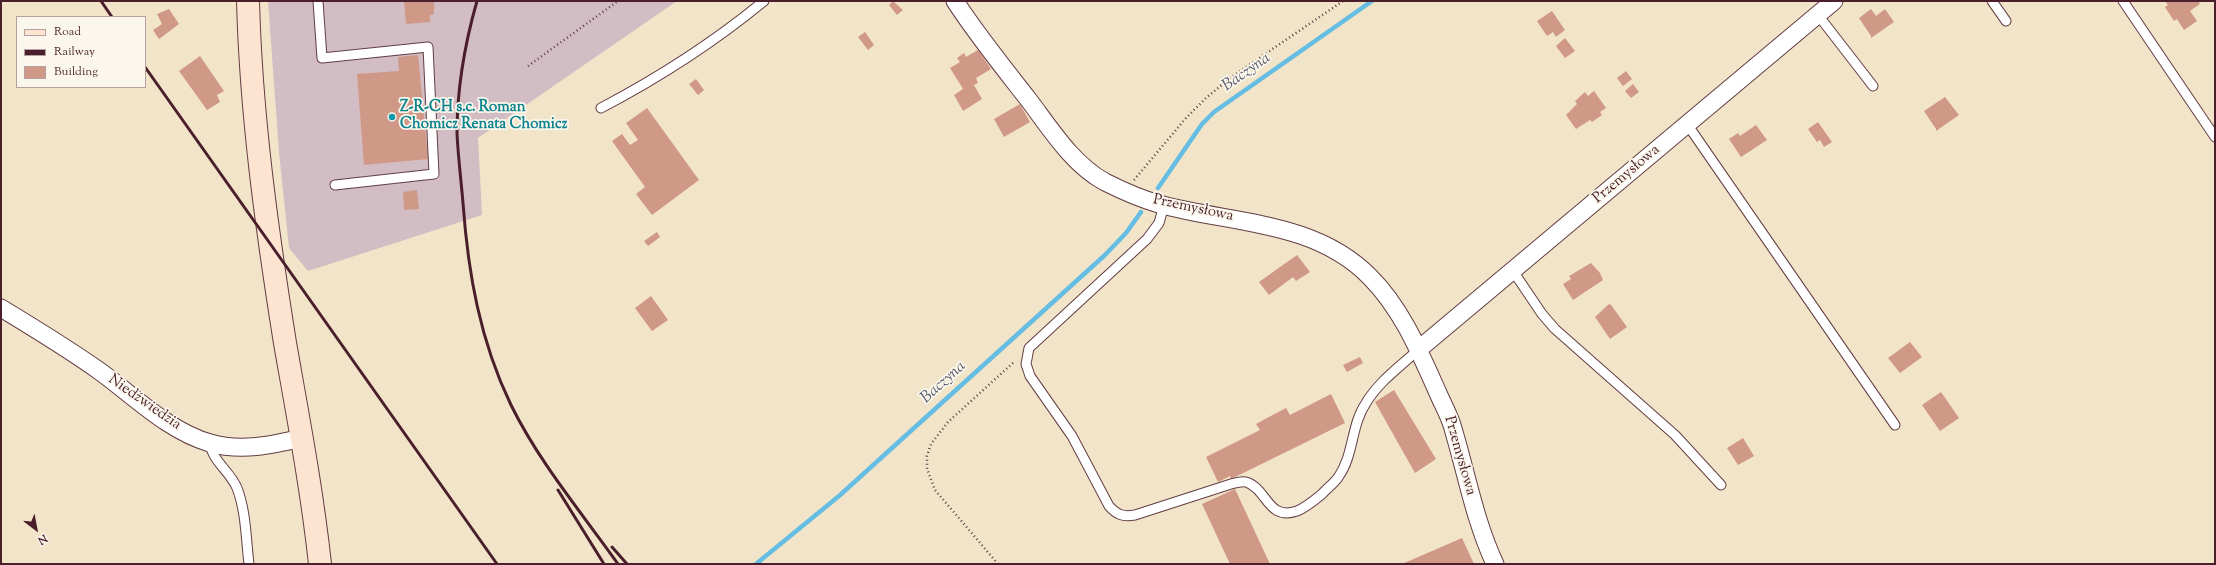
<!DOCTYPE html>
<html>
<head>
<meta charset="utf-8">
<style>
  body { margin:0 }
  #map { position:relative; width:2216px; height:565px; overflow:hidden; background:#f2e4c8; font-family:"Sorts Mill Goudy",serif }
  canvas { display:block }
  .frame { position:absolute; inset:0; border:2px solid #4a1f2b; pointer-events:none }
  .legend { position:absolute; left:16px; top:16px; width:130px; height:72px; box-sizing:border-box; background:#fbf7ec; border:1px solid #b4a19f; margin:0; padding:5px 7px; list-style:none; font-size:12px; color:#4a1f2b }
  .legend li { display:flex; align-items:center; gap:8px; height:20px }
  .legend b { width:20px; border:1px solid #b4a19f }
  .north { position:absolute; left:16px; top:509px; width:40px; height:40px; -webkit-text-stroke:3px #fbf7ec; paint-order:stroke; rotate:148deg; font-size:11px; font-weight:700; line-height:16px; text-align:center; color:#4a1f2b }
  .north::after { content:''; display:block; margin:auto; width:14px; height:18px; background:#4a1f2b; clip-path:polygon(50% 0,100% 100%,50% 72%,0 100%) }
</style>
</head>
<body>
<div id="map">
<canvas width="2216" height="565"></canvas>
<div class="frame"></div>
<ul class="legend">
<li><b style="height:5px;background:#fde4d1"></b>Road</li>
<li><b style="height:5px;background:#4a1f2b"></b>Railway</li>
<li><b style="height:11px;background:#d09886"></b>Building</li>
</ul>
<div class="north">N</div>
</div>
<script>
const g = document.querySelector('canvas').getContext('2d');
g.lineJoin = 'round';
function fill(path, color) { g.fillStyle = color; g.fill(path, 'evenodd'); }
function stroke(path, color, width, dash) { g.strokeStyle = color; g.lineWidth = width; g.lineCap = dash ? 'butt' : 'round'; g.setLineDash(dash || []); g.stroke(path); }
function label(font, color, halo, rows, align = 'center') {
  g.font = font + ' "Sorts Mill Goudy",serif'; g.lineWidth = 3.5; g.setLineDash([]); g.textBaseline = 'middle'; g.strokeStyle = halo; g.fillStyle = color; for (const [text, x, y, turn = 0] of rows) {
    g.save(); g.translate(x, y); g.rotate((+turn || 0) * Math.PI / 180); g.textAlign = isNaN(turn) ? turn : align; if (halo) g.strokeText(text, 0, 0); g.fillText(text, 0, 0); g.restore();
  }
}
const industrial = new Path2D(`
  M268,1H677L478,138L482,215L308,271L289,248L279,152Z`);
const stream = new Path2D(`
  M1158,188L1202,124L1214,112L1372,1
  M756,564L839,496L1105,255L1126,233L1141,212`);
const building = new Path2D(`
  M404,1H434V14L430,15V22L406,24Z
  M893,1L903,10L897,15L889,5Z
  M2165,1H2198L2200,4L2190,11L2197,21L2184,30L2177,19L2174,21L2165,7L2168,5Z
  M169,9L179,24L159,39L153,30L162,24L157,14Z
  M1871,9L1876,16L1885,9L1894,22L1871,38V36L1859,18Z
  M1552,11L1565,30L1556,37L1553,32L1547,36L1537,21Z
  M865,32L874,45L868,50L858,37Z
  M1565,38L1575,51L1565,58L1556,46Z
  M978,50L991,69L976,78L978,83L974,85L982,99L963,111L954,95L963,89L950,68L960,62L957,58L964,53L966,57Z
  M418,55L428,159L364,165L357,74L399,71L398,57Z
  M200,56L224,91L217,95L220,102L207,110L179,71Z
  M1626,71L1632,79L1623,86L1617,78Z
  M696,79L704,90L698,95L689,84Z
  M1633,84L1639,92L1631,98L1625,91Z
  M1594,91L1606,108L1600,112L1602,115L1592,122L1590,120L1576,129L1566,115L1577,104L1575,101L1585,92L1588,96Z
  M1945,97L1959,115L1936,131V129L1924,111Z
  M1020,104L1030,122L1004,137L994,119Z
  M647,108L699,180L652,215L636,194L645,187L612,141L622,134L630,145L638,140L626,123Z
  M1818,122L1832,142L1824,147L1820,140L1817,142L1808,129Z
  M1756,125L1767,140L1741,157L1729,139L1738,133L1740,136Z
  M417,190L419,209L404,210L403,192Z
  M657,232L660,237L648,246L644,241Z
  M1297,255L1310,272L1296,281L1293,277L1269,295L1259,282Z
  M1591,263L1600,273L1603,280L1573,300L1563,284L1571,279L1569,276Z
  M651,296L668,320L652,331L635,308Z
  M1609,304L1611,305L1627,327L1610,339L1595,317Z
  M1910,342L1922,357L1900,373L1888,358Z
  M1360,357L1363,363L1347,372L1343,365Z
  M1394,390L1436,459L1415,473L1375,402Z
  M1941,392L1959,418L1940,431L1922,405Z
  M1331,394L1345,423L1231,479L1230,476L1218,482L1206,457L1260,430L1256,424L1267,418L1286,408L1290,415Z
  M1743,438L1754,456L1738,465L1727,448Z
  M1235,489L1270,564H1230L1202,504Z
  M1462,538L1474,564H1402Z`);
const path = new Path2D(`
  M528,66L618,1
  M1134,180L1186,118L1206,98L1230,78L1343,1
  M998,564L935,490L927,469V456L931,444L948,422L1014,362`);
const lane = new Path2D(`
  M318,1L322,58L428,47L434,174L335,185
  M1992,1L2006,21
  M2123,1L2215,137
  M1818,15L1873,86
  M601,108C660,77 713,43 764,1
  M1687,124L1895,425
  M1164,205L1159,223L1147,239L1029,348L1026,364L1030,376L1072,436L1109,506C1117,515 1123,517 1135,515L1231,484C1235,483 1242,481 1246,482C1268,489 1267,521 1297,511C1305,508 1316,499 1322,494C1327,488 1335,483 1339,476C1354,454 1351,425 1366,403C1379,381 1401,366 1419,349
  M1513,271L1542,314L1555,329L1675,435L1721,485
  M210,443C212,461 230,471 237,488C246,511 246,539 249,564`);
const street = new Path2D(`
  M955,1C977,35 1003,67 1028,99C1050,128 1072,164 1105,182C1121,190 1141,199 1159,204C1231,224 1314,220 1370,277C1402,309 1420,353 1438,393C1443,405 1451,418 1454,432C1467,476 1475,521 1495,564
  M1,308C34,328 67,348 98,370C133,395 168,431 210,443C241,452 272,445 302,438
  M1419,349L1834,1`);
const secondary = new Path2D(`
  M248,1C251,116 267,230 285,343C298,417 312,490 320,564`);
const rail = new Path2D(`
  M101,1L112,17
  M477,1C465,43 457,89 457,133C458,156 461,179 463,203C468,273 480,341 511,405C539,462 581,512 618,564
  M145,67L497,564
  M558,490L604,564
  M612,547L627,564`);
const markers = [
  [392,117,4,"#0f9aa8"]
];
const cultureNames = [
  ["Z-R-CH s.c. Roman",400,108],
  ["Chomicz Renata Chomicz",400,125]
];
const streetNames = [
  ["Przemysłowa",1627,175,-40],
  ["Przemysłowa",1193,209,12],
  ["Niedźwiedzia",144,403,35],
  ["Przemysłowa",1459,456,74]
];
const waterNames = [
  ["Baczyna",1247,73,-35],
  ["Baczyna",944,383,-42]
];
fill(industrial, '#d2bdc5');
stroke(stream, '#66bde3', 4.5);
fill(building, '#d09886');
stroke(lane, '#633d43', 11);
stroke(street, '#633d43', 19);
stroke(secondary, '#633d43', 24);
stroke(path, '#633d43', 2.5, [1, 3]);
stroke(lane, '#fff', 9);
stroke(street, '#fff', 17);
stroke(secondary, '#fde4d1', 22);
stroke(rail, '#4a1f2b', 3);
for (const [x, y, r, color] of markers) { const dot = new Path2D(); dot.arc(x, y, r, 0, 2 * Math.PI); g.fillStyle = color; g.fill(dot); stroke(dot, '#fbf7ec', 1.5); }
label('bold 15px', '#0d838f', '#fbf7ec', cultureNames, 'left');
label('15px', '#4a1f2b', '#fbf7ec', streetNames);
label('italic 16px', '#54566b', '#fbf7ec', waterNames);
</script>
</body>
</html>
